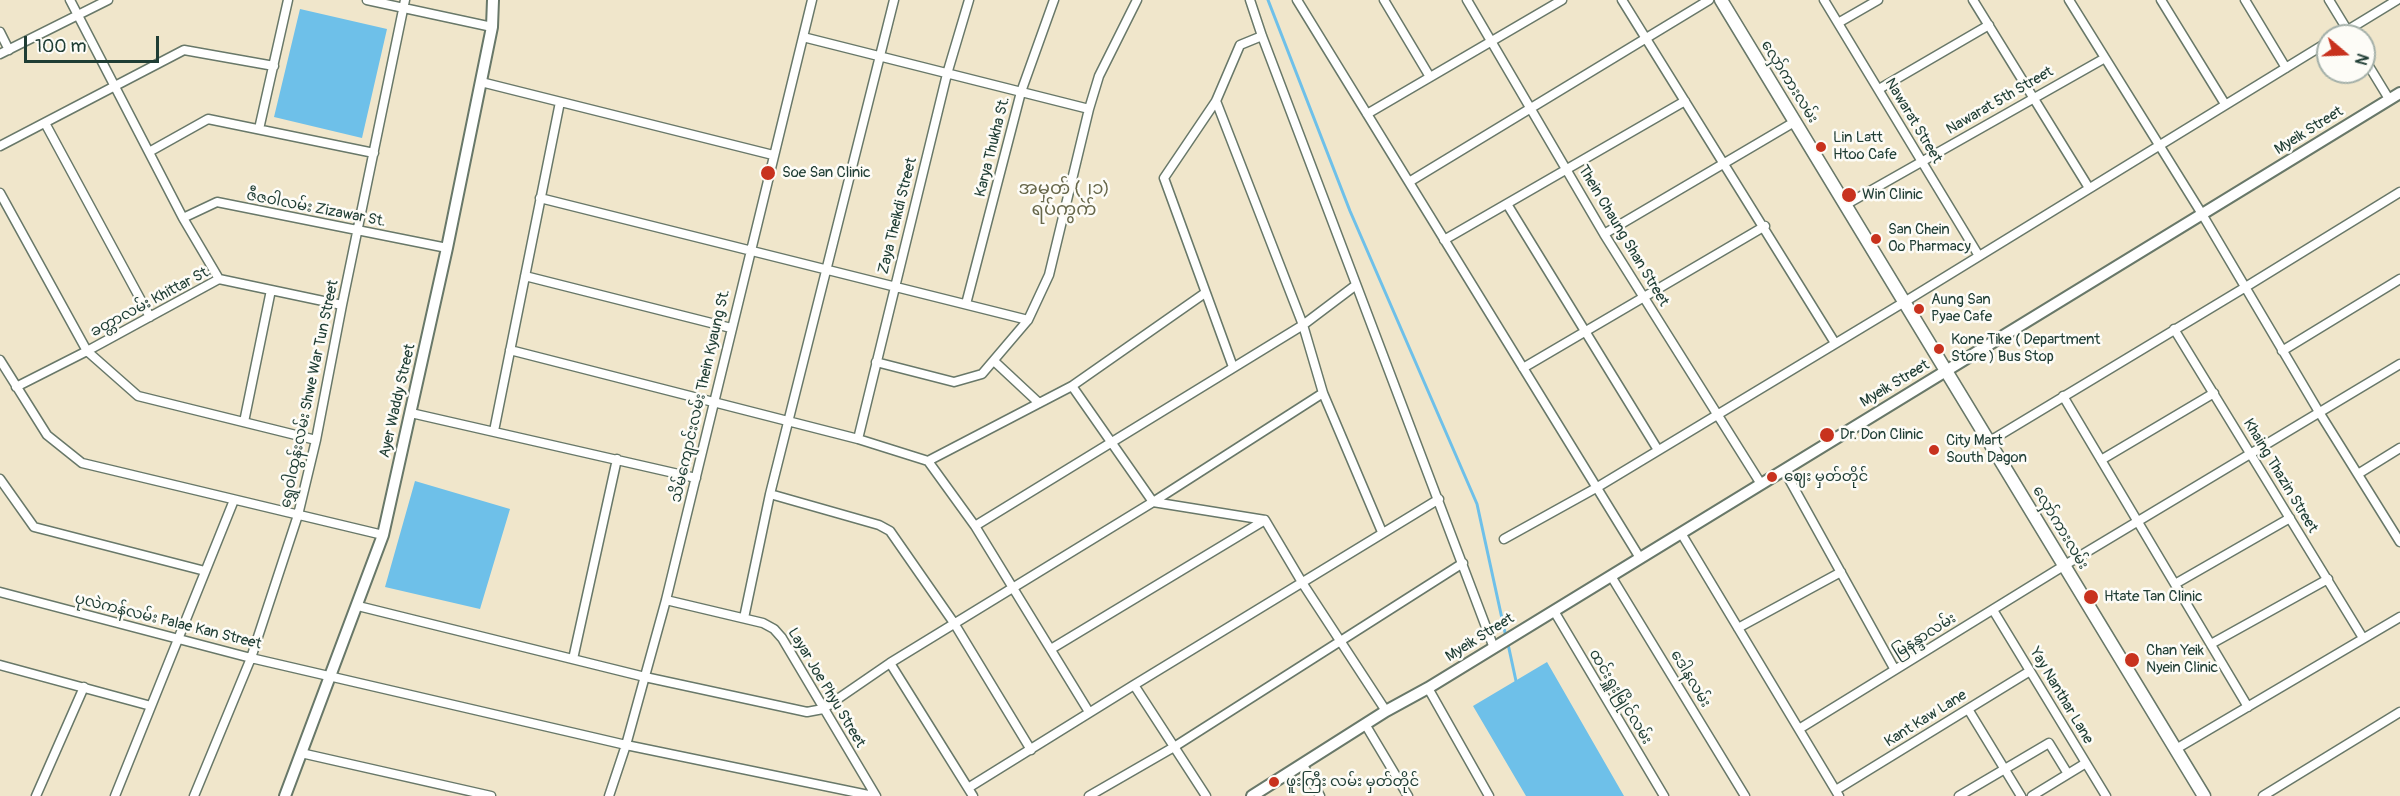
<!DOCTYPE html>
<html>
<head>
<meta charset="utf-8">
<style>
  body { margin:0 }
  #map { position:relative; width:2400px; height:796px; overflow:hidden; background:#f0e6cb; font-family:Pangolin,sans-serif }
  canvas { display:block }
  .north { position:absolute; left:2316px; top:24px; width:60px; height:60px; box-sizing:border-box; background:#fdfcf7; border:2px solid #a4b0a9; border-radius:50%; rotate:109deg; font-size:16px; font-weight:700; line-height:24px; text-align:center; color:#1f3d34 }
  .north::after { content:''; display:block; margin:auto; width:21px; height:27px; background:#c8321e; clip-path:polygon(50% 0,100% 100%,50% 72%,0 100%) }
  .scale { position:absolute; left:24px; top:36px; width:135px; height:27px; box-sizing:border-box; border:3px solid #1f3d34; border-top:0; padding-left:8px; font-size:18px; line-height:21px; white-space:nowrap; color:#1f3d34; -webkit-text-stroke:4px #fdfcf7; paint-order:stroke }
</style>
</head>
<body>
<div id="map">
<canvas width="2400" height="796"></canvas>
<div class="north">N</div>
<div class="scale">100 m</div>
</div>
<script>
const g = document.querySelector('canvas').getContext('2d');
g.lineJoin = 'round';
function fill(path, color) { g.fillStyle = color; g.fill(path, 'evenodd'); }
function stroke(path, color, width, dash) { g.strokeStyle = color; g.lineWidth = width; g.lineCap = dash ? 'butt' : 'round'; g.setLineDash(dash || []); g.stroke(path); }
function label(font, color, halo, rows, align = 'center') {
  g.font = font + ' Pangolin,"Noto Sans Myanmar",sans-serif'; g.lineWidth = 5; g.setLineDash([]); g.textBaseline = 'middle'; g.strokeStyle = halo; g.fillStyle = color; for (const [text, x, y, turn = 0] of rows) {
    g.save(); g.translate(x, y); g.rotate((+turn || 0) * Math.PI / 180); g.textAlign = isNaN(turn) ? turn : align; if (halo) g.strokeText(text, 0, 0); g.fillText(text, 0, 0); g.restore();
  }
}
const water = new Path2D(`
  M300,9L387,29L362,138L274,117Z
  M415,481L510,509L480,609L385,587Z
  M1547,662L1624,796H1526L1473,706Z`);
const stream = new Path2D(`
  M1268,0L1350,211L1477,504L1506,637
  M1508,644L1516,681`);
const minor = new Path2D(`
  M70,0L183,218L219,279
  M367,0L492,27
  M1250,0L1262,36L1494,648
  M1297,0L1640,558
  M1384,0L1430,77
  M1467,0L1604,234L1761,484
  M1622,0L1835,343
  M1824,0L1979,256
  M1973,0L2089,188
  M2069,0L2202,214L2319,412L2400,542
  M2161,0L2225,104
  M2245,0L2286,68
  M2329,0L2351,36
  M1838,23L1878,0
  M0,32L9,50
  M2338,36L2397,0
  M803,37L1089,109
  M0,54L108,0
  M2364,58L2389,99
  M481,82L773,155
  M1879,89L1989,25
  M1216,101L1303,325L1323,393L1382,532
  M1367,114L1562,0
  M45,123L150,317
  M259,129L288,0
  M0,146L184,50L274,66
  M149,152L208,119L374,153
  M1409,182L1709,0
  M0,193L87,351L138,396L316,440
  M540,198L1028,320
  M1507,204L1658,450
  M1847,204L2105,58
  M183,218L217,202L447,248
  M1604,234L1796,121
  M1444,240L1685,101
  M525,276L731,328
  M966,304L1021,92L1054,0
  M2174,329L2363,638
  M510,350L858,439L928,461L975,526L1089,712
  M2282,351L2400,279
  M0,360L47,435L82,463L383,535
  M994,361L1039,403
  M876,362L954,382L982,374L1028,320L1049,275L1089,109L1099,76L1137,0
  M1233,367L1164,178L1216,101L1240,45L1262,36
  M1523,368L1765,226
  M1072,386L1153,502L1323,393
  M16,387L87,351L219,279L342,305
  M2063,396L2248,707
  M411,413L696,478
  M244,422L271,290
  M494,431L560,102
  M858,439L947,74L969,0
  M1990,441L2244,288L2400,192
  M2101,460L2214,393
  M928,461L1072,386L1205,293
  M1784,470L1895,670
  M2358,474L2400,448
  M0,479L34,527L205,571
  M770,494L879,525L890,531L954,623L1031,750
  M975,526L1303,325L1356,285
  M1681,533L1839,796
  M1504,539L1596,488L1906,301L2328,42
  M1611,576L1745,796
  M2175,584L2290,518
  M0,592L251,658L626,745L873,796
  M666,600L763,623L774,629L782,638L876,796
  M358,606L645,677L807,712L823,709L890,663L1153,502L1265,520L1303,584L1386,711
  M1993,610L2106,796
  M1554,611L1664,796
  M744,618L770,494L894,0
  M1738,628L1841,572
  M2211,644L2328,579
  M1051,649L1265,520
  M573,659L617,459
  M890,663L973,796
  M0,665L151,706
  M1134,685L1439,499
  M1428,688L1489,796
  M1968,709L2021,796
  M1365,724L1408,796
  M1799,729L2065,565L2400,364
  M2176,749L2400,617
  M301,753L491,796
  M1303,765L1320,796
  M968,788L1134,685L1206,796
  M1836,790L2030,671
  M36,796L84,687
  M115,796L234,500
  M194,796L251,658L298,515L316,440L342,305L405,0
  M609,796L626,745L666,600L812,0
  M1089,796L1174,747L1463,563
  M1959,796L2049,743L2068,774
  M2032,796L2086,763
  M2263,796L2400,712`);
const tertiary = new Path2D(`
  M285,796L383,535L447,248L492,27L493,0
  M1252,796L1386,711L1428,688L2400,93`);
const secondary = new Path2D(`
  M1721,0L2204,796`);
const markers = [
  [1821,147,6,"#c8321e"],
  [768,173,8,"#c8321e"],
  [1849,195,8,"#c8321e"],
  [1876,239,6,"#c8321e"],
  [1919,309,6,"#c8321e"],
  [1939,349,6,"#c8321e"],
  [1827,435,8,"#c8321e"],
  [1934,450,6,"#c8321e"],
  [1772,477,6,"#c8321e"],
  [2091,597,8,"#c8321e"],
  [2132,660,8,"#c8321e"],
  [1274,782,6,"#c8321e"]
];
const streetNames = [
  ["လှော်ကားလမ်း",1789,82,58],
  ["Nawarat 5th Street",2000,101,-30],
  ["Nawarat Street",1913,121,59],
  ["Myeik Street",2309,131,-32],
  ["Karya Thukha St.",993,147,-76],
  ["ဇီဇဝါလမ်း Zizawar St.",316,209,11],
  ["Zaya Theikdi Street",898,216,-76],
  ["Thein Chaung Shan Street",1623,236,59],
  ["ခတ္တာလမ်း Khittar St.",151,302,-28],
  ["Myeik Street",1895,384,-31],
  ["ရွှေဝါထွန်းလမ်း Shwe War Tun Street",310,394,-78],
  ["သိမ်ကျောင်းလမ်း Thein Kyaung St.",701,396,-77],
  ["Ayer Waddy Street",398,401,-77],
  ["Khaing Thazin Street",2280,476,59],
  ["လှော်ကားလမ်း",2060,528,59],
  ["ပုလဲကန်လမ်း Palae Kan Street",168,622,14],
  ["မြနန္ဒာလမ်း",1925,636,-32],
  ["Myeik Street",1480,638,-32],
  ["ဒေါနလမ်း",1690,679,59],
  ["Layar Joe Phyu Street",826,688,59],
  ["Yay Nanthar Lane",2061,696,59],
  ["ထင်းရှူးမြိုင်လမ်း",1620,697,59],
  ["Kant Kaw Lane",1926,719,-32]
];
const poiNames = [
  ["Lin Latt",1833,138],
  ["Htoo Cafe",1833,155],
  ["Soe San Clinic",782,173],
  ["Win Clinic",1862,195],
  ["San Chein",1888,230],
  ["Oo Pharmacy",1888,247],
  ["Aung San",1931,300],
  ["Pyae Cafe",1931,317],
  ["Kone Tike ( Department",1951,340],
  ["Store ) Bus Stop",1951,357],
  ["Dr. Don Clinic",1840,435],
  ["City Mart",1946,441],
  ["South Dagon",1946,458],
  ["ဈေး မှတ်တိုင်",1784,477],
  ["Htate Tan Clinic",2104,597],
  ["Chan Yeik",2146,651],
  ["Nyein Clinic",2146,668],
  ["ဖူးကြီး လမ်း မှတ်တိုင်",1286,782]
];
const quarterNames = [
  ["အမှတ် (၂၁)",1064,189],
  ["ရပ်ကွက်",1064,210]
];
fill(water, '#6ec0e9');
stroke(stream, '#6ec0e9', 3);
stroke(minor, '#687869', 11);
stroke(tertiary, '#687869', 14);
stroke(secondary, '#687869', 15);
stroke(minor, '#fff', 8);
stroke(tertiary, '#fff', 10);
stroke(secondary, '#fff', 12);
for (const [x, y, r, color] of markers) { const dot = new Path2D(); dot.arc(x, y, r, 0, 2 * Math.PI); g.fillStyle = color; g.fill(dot); stroke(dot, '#fdfcf7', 2); }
label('15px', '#1f3d34', '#fdfcf7', streetNames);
label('15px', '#1f3d34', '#fdfcf7', poiNames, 'left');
label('18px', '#67674a', '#fdfcf7', quarterNames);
</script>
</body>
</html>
